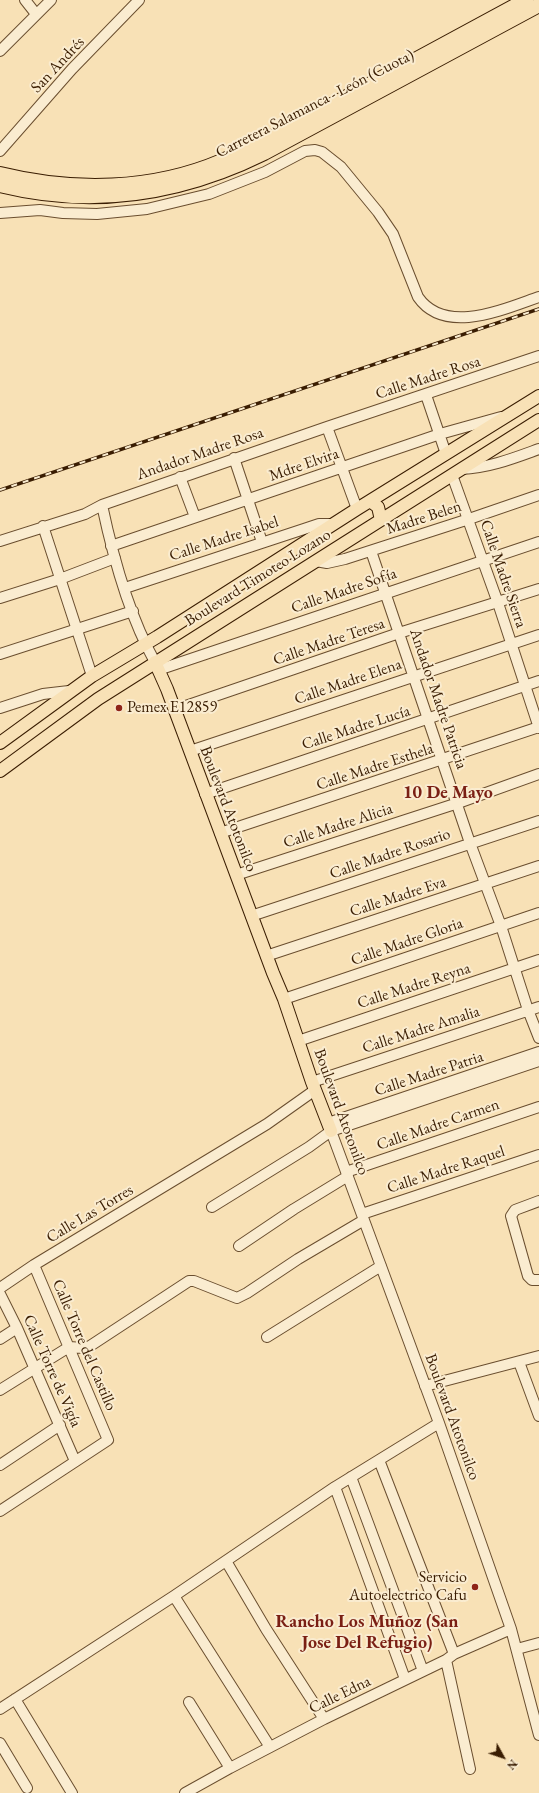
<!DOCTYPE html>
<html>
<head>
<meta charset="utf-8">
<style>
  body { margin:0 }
  #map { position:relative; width:539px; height:1793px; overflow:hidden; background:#f8e1b6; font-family:"EB Garamond",serif }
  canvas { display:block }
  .north { position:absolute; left:483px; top:1737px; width:40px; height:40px; -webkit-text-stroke:3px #faecd0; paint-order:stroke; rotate:130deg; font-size:11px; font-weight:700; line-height:16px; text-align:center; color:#3a1d02 }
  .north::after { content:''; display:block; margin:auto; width:14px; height:18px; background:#3a1d02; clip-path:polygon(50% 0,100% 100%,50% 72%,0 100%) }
</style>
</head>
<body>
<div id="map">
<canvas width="539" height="1793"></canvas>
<div class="north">N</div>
</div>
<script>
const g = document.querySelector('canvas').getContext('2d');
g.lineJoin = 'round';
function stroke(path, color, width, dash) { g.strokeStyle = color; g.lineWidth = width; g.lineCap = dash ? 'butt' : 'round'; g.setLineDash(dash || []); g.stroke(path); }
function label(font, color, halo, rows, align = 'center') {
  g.font = font + ' "EB Garamond",serif'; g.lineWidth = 4; g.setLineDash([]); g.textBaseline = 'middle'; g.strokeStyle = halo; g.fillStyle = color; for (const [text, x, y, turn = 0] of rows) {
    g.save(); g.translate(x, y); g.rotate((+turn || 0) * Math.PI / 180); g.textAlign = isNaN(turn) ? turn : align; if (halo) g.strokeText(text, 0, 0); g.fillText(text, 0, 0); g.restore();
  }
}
const minor = new Path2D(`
  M25,0L36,14
  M0,51L51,0
  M0,151L72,69L139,0
  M0,213L40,210L63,213L97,214L147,209L209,194L265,172L305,151L315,150L322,152L341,167L378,212L393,234L418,297C445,336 504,309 539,297
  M426,395L446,454
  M327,427L357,509
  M234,458L262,542
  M462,469C489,468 514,458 539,449
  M452,475L498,603L539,728
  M180,477L195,517
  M102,505C113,557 129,616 155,662
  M43,526L92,676
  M0,541L85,514L102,505L327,427L539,356
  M111,546L440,434L501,417
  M371,551L470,843L501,926L528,1010L539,1038
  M316,561L327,563L345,559L469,519L539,495
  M125,588L304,529L319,524H334
  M0,598L60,579L115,558
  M0,654L133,611
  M158,670L539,542
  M0,708L43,694L69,691
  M174,710L399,633L539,589
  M190,751L539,635
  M205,794L539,681
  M220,833L539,727
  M236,875L458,803L539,774
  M251,916L539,821
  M266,956L539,866
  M284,999L539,913
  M298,1041L539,960
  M312,1082L539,1007
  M328,1123L539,1052
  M331,1131L439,1423L511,1629L539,1735
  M346,1172L539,1107
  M539,1201L515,1210L511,1216L528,1276L532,1280H539
  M212,1207L309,1147L331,1131L539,1061
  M362,1214L539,1155
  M239,1246L294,1209L348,1176
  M0,1288L34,1265L267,1124L315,1090
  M0,1294L17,1328L75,1461
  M267,1337L381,1266
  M0,1339L17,1328
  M519,1362L539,1416
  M425,1386L539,1356
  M0,1390L69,1347L84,1348L90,1346L189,1281H194L237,1298L247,1293L298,1259L364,1220
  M379,1460L454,1654
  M0,1465L60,1425
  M351,1477L423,1671
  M335,1487L405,1679
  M0,1511L108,1440L34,1265
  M226,1561L266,1629L324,1719
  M174,1596L270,1747
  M517,1649L539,1643
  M446,1660L470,1769
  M15,1699L72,1793
  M189,1702L230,1768
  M0,1709L174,1596L335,1487L439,1423
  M0,1743L27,1788
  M185,1793L230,1768L324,1719L446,1660L454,1654L511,1629`);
const major = new Path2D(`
  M370,501L378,507L381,520
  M155,662L167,689L273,973L284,999L312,1082L331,1131
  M0,743L92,676L157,637L357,509L539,396
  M0,771L98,699L539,420`);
const highway = new Path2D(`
  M0,174C73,192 152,191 222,161C264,144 303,120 343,99C404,66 465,33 526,0
  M0,185C92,208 179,195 264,153L539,5`);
const rail = new Path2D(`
  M0,490L539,309`);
const markers = [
  [119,708,4,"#8f2418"],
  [475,1587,4,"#8f2418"]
];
const streetNames = [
  ["San Andrés",58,65,-47],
  ["Carretera Salamanca - León (Cuota)",315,104,-27],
  ["Calle Madre Rosa",428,378,-18],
  ["Andador Madre Rosa",200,454,-19],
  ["Mdre Elvira",304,465,-19],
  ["Madre Belen",424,518,-18],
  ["Calle Madre Isabel",224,539,-18],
  ["Calle Madre Sierra",503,574,71],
  ["Boulevard Timoteo Lozano",258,578,-32],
  ["Calle Madre Sofía",344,591,-19],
  ["Calle Madre Teresa",329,642,-19],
  ["Calle Madre Elena",348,682,-19],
  ["Andador Madre Patricia",438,699,71],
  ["Calle Madre Lucía",356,728,-18],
  ["Calle Madre Esthela",375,767,-18],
  ["Boulevard Atotonilco",228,809,69],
  ["Calle Madre Alicia",338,826,-18],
  ["Calle Madre Rosario",390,854,-19],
  ["Calle Madre Eva",398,897,-18],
  ["Calle Madre Gloria",407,942,-19],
  ["Calle Madre Reyna",414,986,-18],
  ["Calle Madre Amalia",421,1030,-18],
  ["Calle Madre Patria",429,1074,-18],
  ["Boulevard Atotonilco",341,1112,70],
  ["Calle Madre Carmen",438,1125,-19],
  ["Calle Madre Raquel",446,1170,-18],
  ["Calle Las Torres",90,1214,-31],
  ["Calle Torre del Castillo",84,1345,67],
  ["Calle Torre de Vigía",52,1371,66],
  ["Boulevard Atotonilco",452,1417,70],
  ["Calle Edna",340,1695,-26]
];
const poiNames = [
  ["Pemex E12859",127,708],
  ["Servicio",467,1578,"right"],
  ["Autoelectrico Cafu",467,1596,"right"]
];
const quarterNames = [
  ["10 De Mayo",448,793],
  ["Rancho Los Muñoz (San",367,1622],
  ["Jose Del Refugio)",367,1643]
];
stroke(minor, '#6a4e2f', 12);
stroke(major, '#3a1d02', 14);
stroke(highway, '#3a1d02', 16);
stroke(minor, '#faecd0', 10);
stroke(major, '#f8e1b6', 12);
stroke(highway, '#f8e1b6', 14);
stroke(rail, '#3a1d02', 3.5);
stroke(rail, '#faecd0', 2, [6]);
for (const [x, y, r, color] of markers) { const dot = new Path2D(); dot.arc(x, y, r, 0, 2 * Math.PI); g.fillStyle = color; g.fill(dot); stroke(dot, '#faecd0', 1.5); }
label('16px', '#3a1d02', '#faecd0', streetNames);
label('16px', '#3a1d02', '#faecd0', poiNames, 'left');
label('bold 18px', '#7a1f14', '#faecd0', quarterNames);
</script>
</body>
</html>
